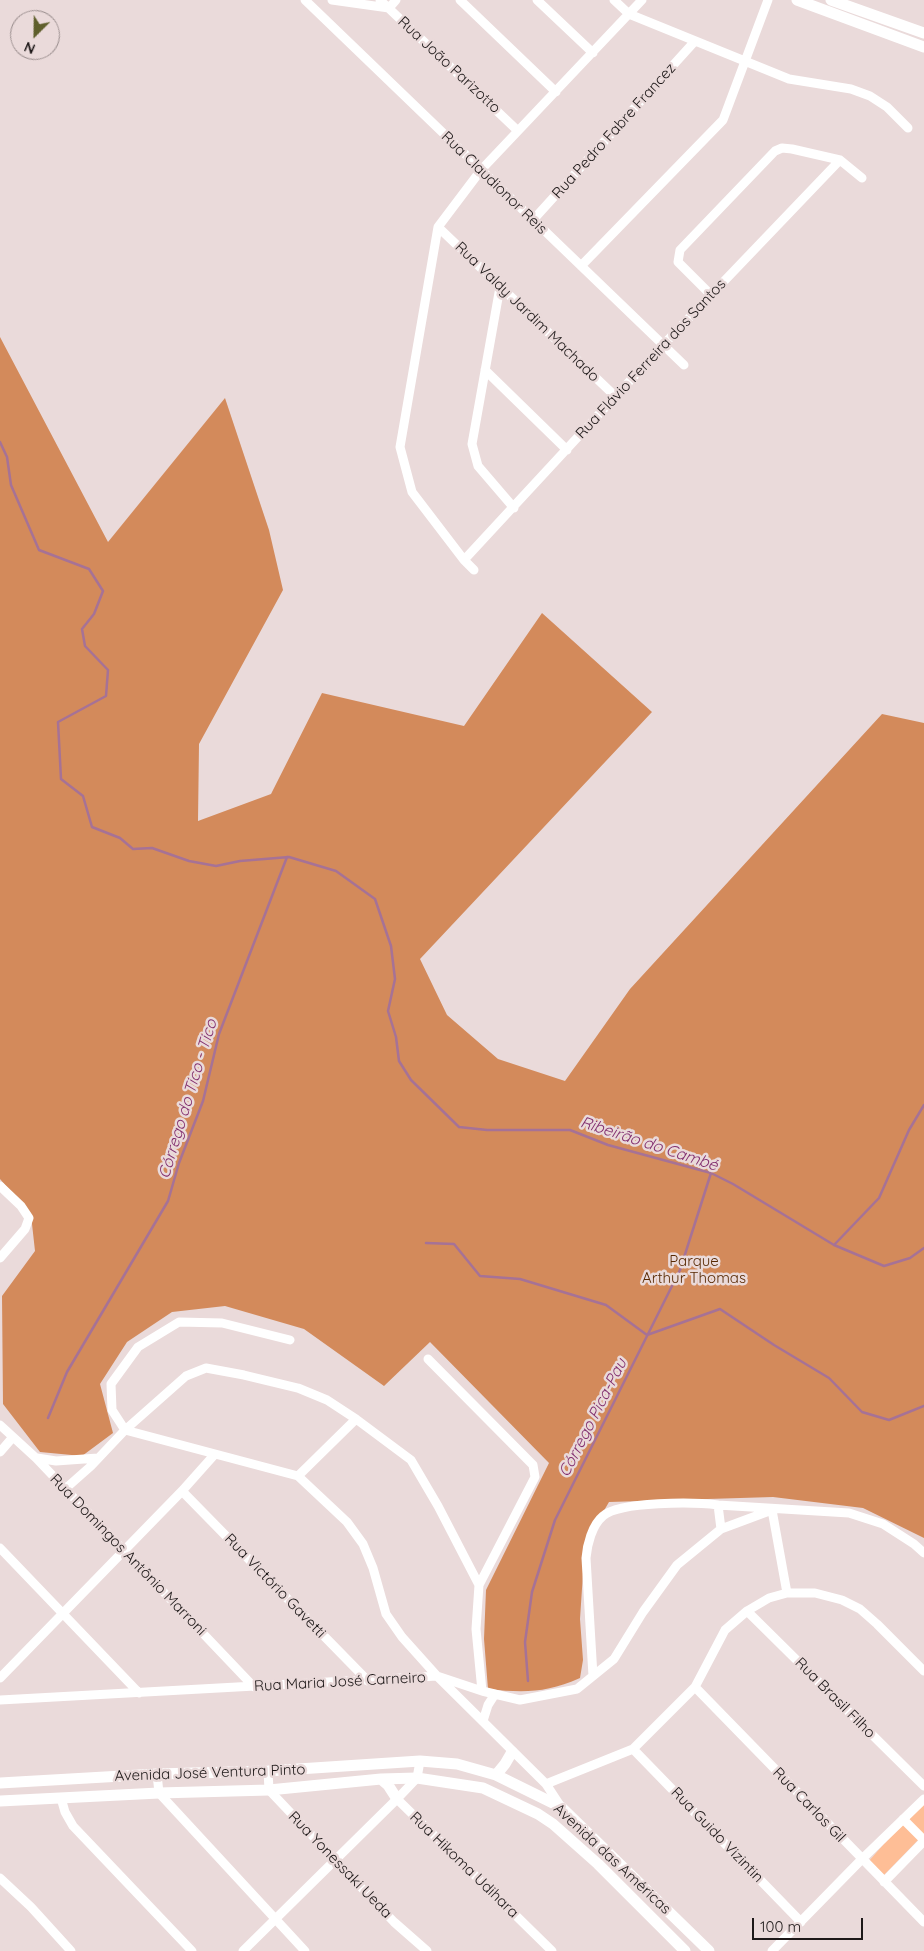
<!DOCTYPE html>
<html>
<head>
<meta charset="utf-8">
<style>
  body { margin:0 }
  #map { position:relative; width:924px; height:1951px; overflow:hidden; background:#eadada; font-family:Quicksand,sans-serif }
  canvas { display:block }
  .north { position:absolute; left:10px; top:10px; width:50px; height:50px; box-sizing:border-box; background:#eadada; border:1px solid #988c8c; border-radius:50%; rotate:203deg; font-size:14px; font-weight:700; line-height:20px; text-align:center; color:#1d1818 }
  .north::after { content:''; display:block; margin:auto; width:18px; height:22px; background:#5f5f2c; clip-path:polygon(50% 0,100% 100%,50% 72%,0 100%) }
  .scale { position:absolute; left:752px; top:1918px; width:111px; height:22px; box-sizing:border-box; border:2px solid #1d1818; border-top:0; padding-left:6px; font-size:15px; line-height:18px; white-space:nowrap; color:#1d1818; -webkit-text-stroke:4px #eadada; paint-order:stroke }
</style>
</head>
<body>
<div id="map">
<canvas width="924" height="1951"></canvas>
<div class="north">N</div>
<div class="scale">100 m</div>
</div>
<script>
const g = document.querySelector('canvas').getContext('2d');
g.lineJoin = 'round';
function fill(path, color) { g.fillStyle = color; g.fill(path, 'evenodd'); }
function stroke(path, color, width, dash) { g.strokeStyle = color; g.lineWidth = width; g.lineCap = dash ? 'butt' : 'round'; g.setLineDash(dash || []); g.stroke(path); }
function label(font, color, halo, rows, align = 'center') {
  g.font = font + ' Quicksand,sans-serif'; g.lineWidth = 5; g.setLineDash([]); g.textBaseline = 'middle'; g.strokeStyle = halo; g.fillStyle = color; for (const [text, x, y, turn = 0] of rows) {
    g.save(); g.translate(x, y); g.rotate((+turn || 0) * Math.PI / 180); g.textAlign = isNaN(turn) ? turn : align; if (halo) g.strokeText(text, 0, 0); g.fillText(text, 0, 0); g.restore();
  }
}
const green = new Path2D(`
  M924,1803V1836L908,1820Z
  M903,1822L919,1839L884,1875L869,1861Z`);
const forest = new Path2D(`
  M0,337L108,542L225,398L269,530L283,590L199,744L198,821L271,794L322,693L464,726L542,613L652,712L420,959L447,1015L498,1059L565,1081L630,989L882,714L924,723V1538L863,1508L773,1497L609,1502L585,1543L580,1619L583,1660L580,1678C546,1693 524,1693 488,1689L484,1639L486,1590L549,1463L430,1342L384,1386L304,1329L225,1306L172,1312L127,1342L100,1384L113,1433L82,1456L40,1452L3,1404L2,1296L35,1251L31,1215L0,1179Z`);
const stream = new Path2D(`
  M0,442L7,457L11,485L39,550L89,569L103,591L94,614L82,629L85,646L108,670L106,696L58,722L61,779L83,796L92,827L120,838L133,849L152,848L189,861L216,866L240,861L289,857L336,871L375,899L391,946L395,979L388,1011L396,1037L399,1061L411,1080L459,1127L487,1130H570L608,1145L711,1173L733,1184L834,1245L884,1266L910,1258L924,1248
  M426,1243L454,1244L480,1276L520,1279L606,1305L647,1335L720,1309L774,1345L829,1378L862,1412L889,1420L924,1406
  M834,1245L879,1198L909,1130L924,1105
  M48,1418L67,1372L168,1201L179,1163L203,1101L219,1034L287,857
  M528,1681L525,1642L532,1592L555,1520L680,1270L711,1173`);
const minor = new Path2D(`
  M305,0L684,365
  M332,0L389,8L396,0
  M380,0L518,131
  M460,0L556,92
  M537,0L593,53
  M614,0L629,14L789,79L851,89L870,96L887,107L908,128
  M533,220L695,41
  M438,227L616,397
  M581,266L723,120L768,0
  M500,287L472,444L478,466L514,508
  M711,295L678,262L680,250L775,151L782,148L792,149L840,160L862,178
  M485,370L567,450
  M464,560L663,345L840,160
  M474,570L464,560L412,492L400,447L438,227L481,170L642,0
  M0,1186L21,1206L29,1218L25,1229L0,1258
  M428,1359L533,1465L535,1477L479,1585L476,1629L482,1691
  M0,1425L36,1458L254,1687
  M125,1430L298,1476L347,1522L363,1544L373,1568L386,1614L402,1637L437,1676L546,1784L561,1807
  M125,1430L112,1410L111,1384L138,1347L179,1322L222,1323L290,1340
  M0,1452L13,1437
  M37,1458L56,1461L98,1458
  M298,1476L356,1419
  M65,1489L91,1466L125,1430L186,1376L206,1368L244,1375L298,1388L327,1400L356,1419L411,1460L438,1506L479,1585
  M182,1491L368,1681
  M718,1505L849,1513L883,1524L914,1544L924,1553
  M772,1510L787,1593
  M0,1548L139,1693
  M747,1611L924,1786
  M593,1676L586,1558C587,1545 592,1525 603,1516C620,1501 695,1502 718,1505L721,1529
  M0,1678L182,1491L215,1454
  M695,1687L924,1922
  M0,1700L437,1676L482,1691L520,1700L577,1689L614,1659L643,1612L677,1565L721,1529L772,1510
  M483,1721L488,1705L495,1694
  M633,1749L801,1922
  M420,1761L417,1778L397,1799L552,1951
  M268,1771L269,1790L394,1922L427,1951
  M157,1774L159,1793L305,1951
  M546,1784L633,1749L695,1687L725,1630L747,1611L769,1598L787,1593H815L842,1600L860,1609L877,1624L924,1671
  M61,1798L65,1812L73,1826L192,1951
  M903,1819L924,1840
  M0,1878L31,1907L71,1951
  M884,1882L924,1841
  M243,1951L397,1799
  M772,1951L862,1859L924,1799`);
const major = new Path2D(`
  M797,0L924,47
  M831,0L924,33
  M496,1775L505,1764L512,1752
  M381,1779L388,1785L397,1799
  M0,1783L157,1774L268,1771L420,1761L457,1764L496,1775L561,1807L709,1951
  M0,1801L159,1793L269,1790L381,1779L417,1778L483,1788L538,1814L553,1824L598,1864L685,1951`);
const streetNames = [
  ["Rua João Parizotto",449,65,43],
  ["Rua Pedro Fabre Francez",614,131,-48],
  ["Rua Claudionor Reis",494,183,44],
  ["Rua Valdy Jardim Machado",527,312,44],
  ["Rua Flávio Ferreira dos Santos",651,359,-47],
  ["Rua Domingos Antônio Marroni",128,1555,46],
  ["Rua Victório Gavetti",275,1586,46],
  ["Rua Maria José Carneiro",340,1682,-3],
  ["Rua Brasil Filho",835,1698,45],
  ["Avenida José Ventura Pinto",210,1773,-2],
  ["Rua Carlos Gil",809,1805,46],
  ["Rua Guido Vizintin",717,1835,46],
  ["Avenida das Américas",612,1859,43],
  ["Rua Yonessaki Ueda",340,1865,46],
  ["Rua Hikoma Udihara",464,1865,44]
];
const parkNames = [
  ["Parque",694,1261],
  ["Arthur Thomas",694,1278]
];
const waterNames = [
  ["Córrego do Tico - Tico",188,1099,-73],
  ["Ribeirão do Cambé",649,1144,18],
  ["Córrego Pica-Pau",593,1418,-63]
];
fill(green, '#febe96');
fill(forest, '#d38a5b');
stroke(stream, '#a67296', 2.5);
stroke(minor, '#fff', 9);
stroke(major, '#fff', 11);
label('15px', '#1d1818', '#eadada', streetNames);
label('15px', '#582903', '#eadada', parkNames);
label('italic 16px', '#822f6f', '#eadada', waterNames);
</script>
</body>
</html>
